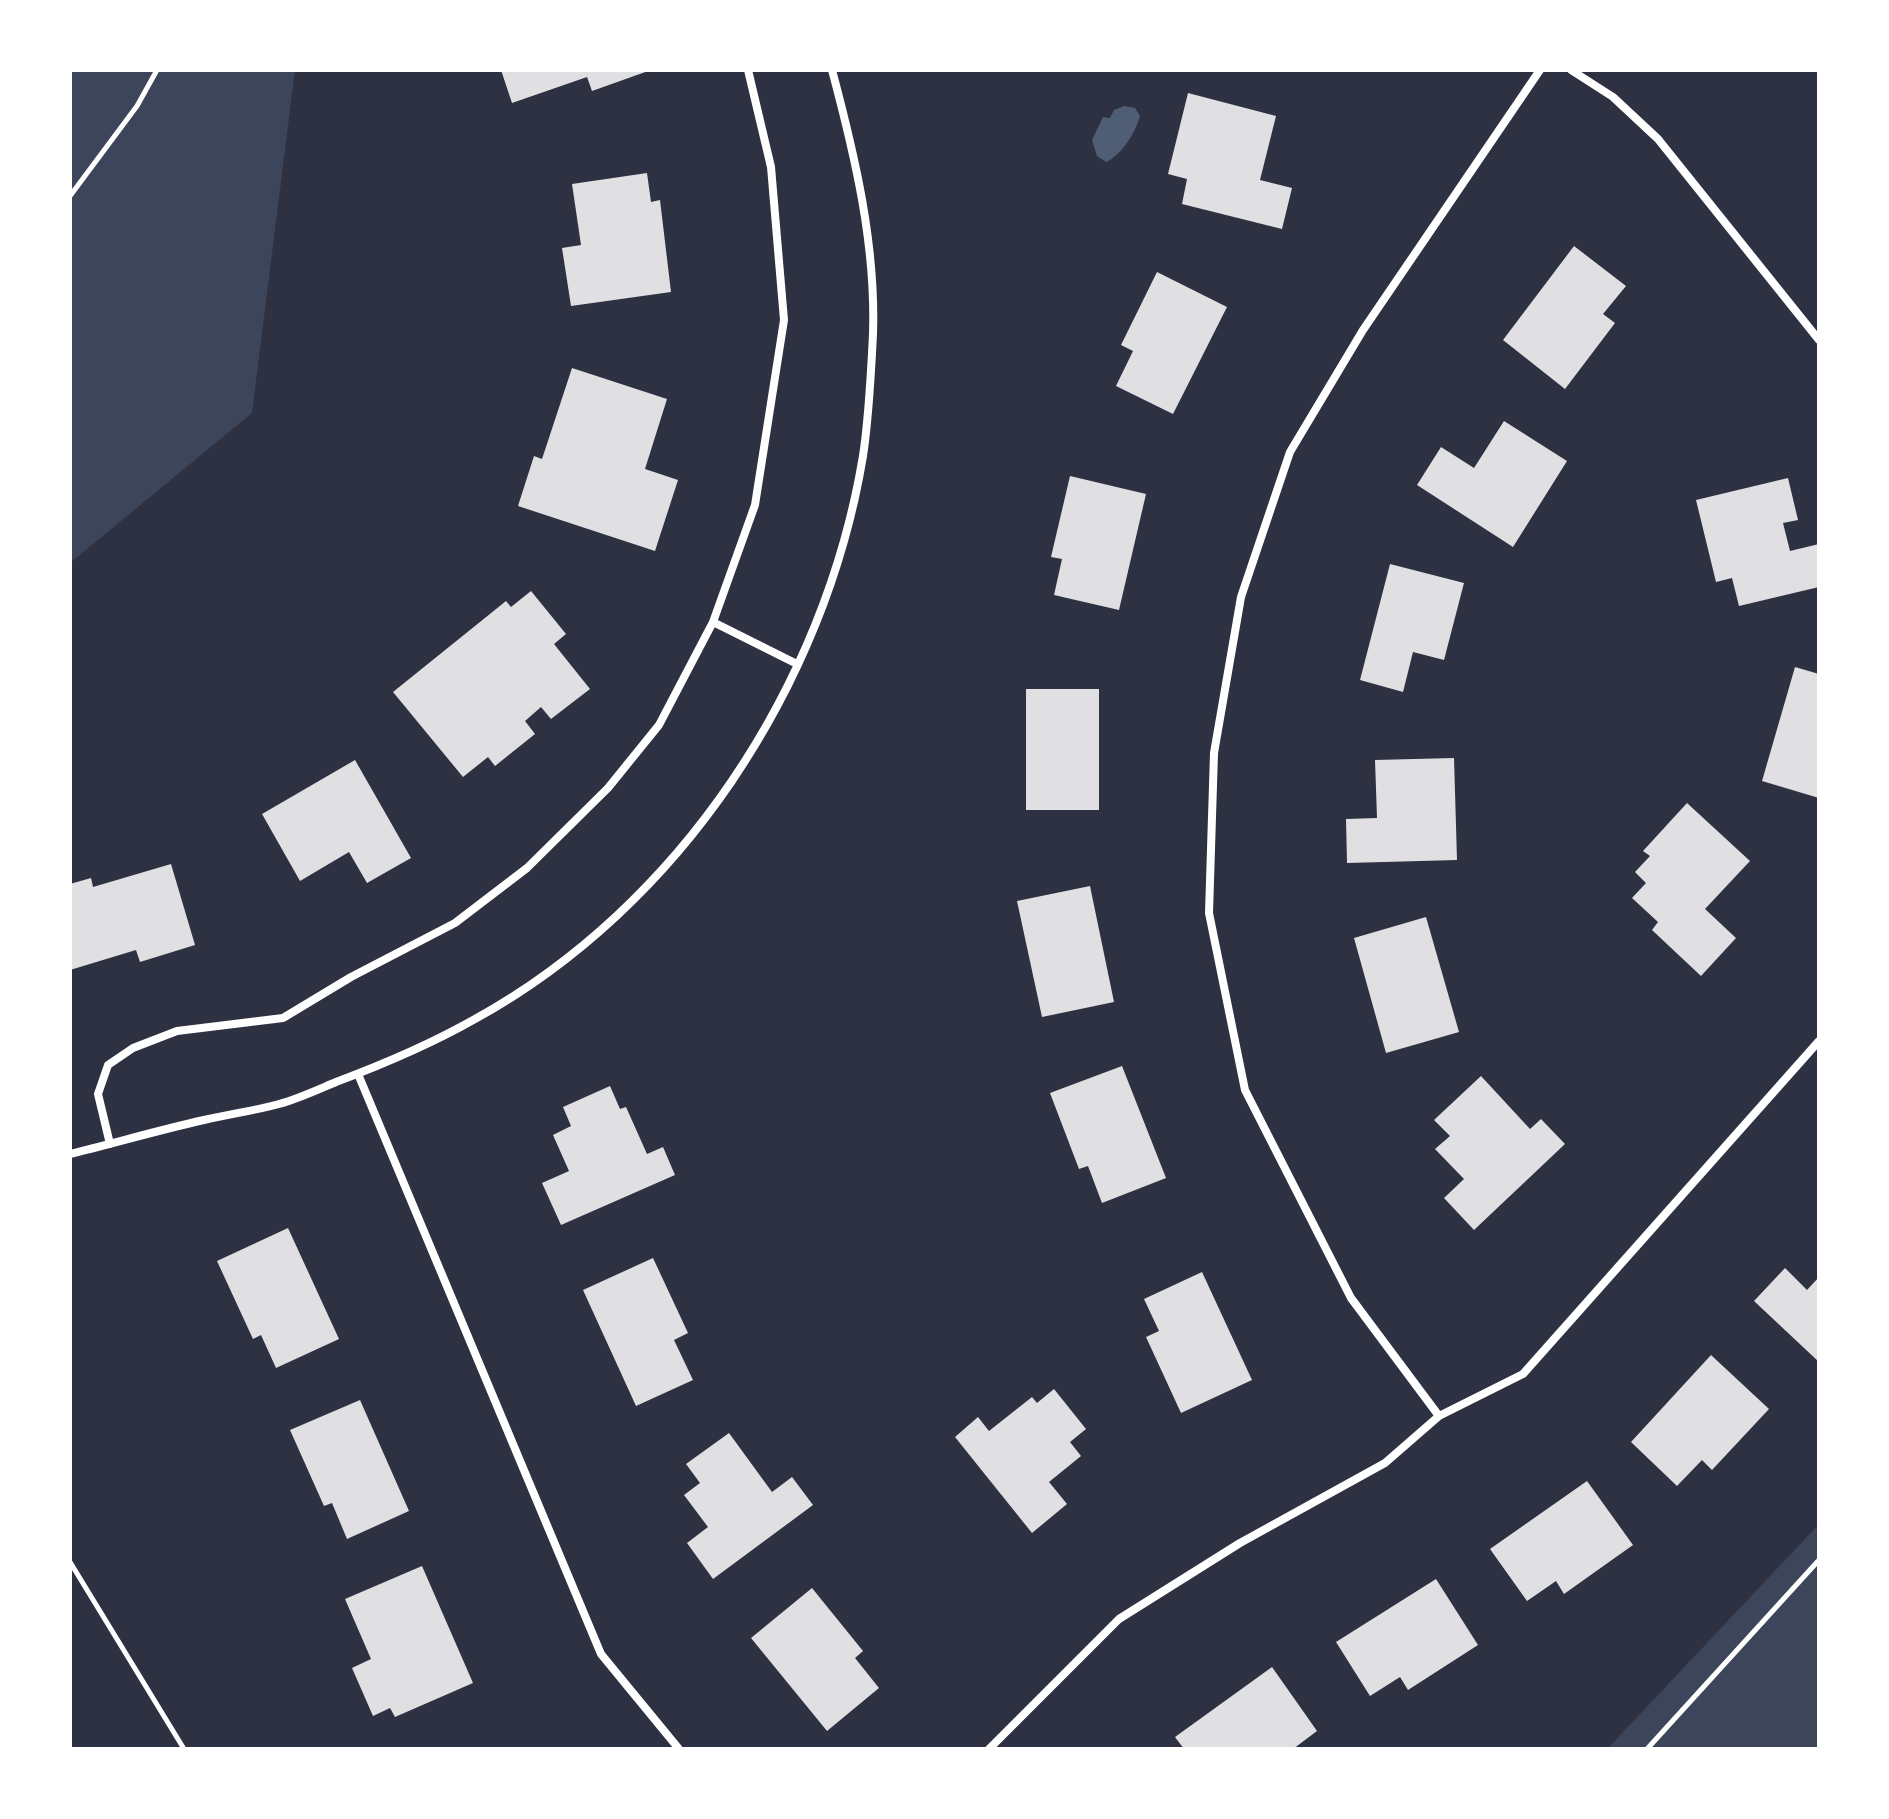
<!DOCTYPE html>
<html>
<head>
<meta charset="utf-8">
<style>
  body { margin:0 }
  #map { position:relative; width:1889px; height:1819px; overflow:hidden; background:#2d3142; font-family:"Noto Serif",serif }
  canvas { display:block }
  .frame { position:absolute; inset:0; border:72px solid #fff; pointer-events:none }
</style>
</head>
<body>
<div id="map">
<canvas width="1889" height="1819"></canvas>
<div class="frame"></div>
</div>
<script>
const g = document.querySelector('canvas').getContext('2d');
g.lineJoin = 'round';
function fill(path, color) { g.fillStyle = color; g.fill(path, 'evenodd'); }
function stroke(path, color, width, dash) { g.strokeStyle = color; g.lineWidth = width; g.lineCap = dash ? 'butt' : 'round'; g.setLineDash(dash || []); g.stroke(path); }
const green = new Path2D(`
  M70,70H295L252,413L70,563Z
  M1819,1524V1749H1607Z`);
const water = new Path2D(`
  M1124,106L1135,108L1140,116C1135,133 1122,155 1106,162L1097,156L1092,140L1103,117L1110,118L1114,110Z`);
const building = new Path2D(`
  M501,70H651L592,91L587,77L512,103Z
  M1188,93L1276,116L1260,180L1292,188L1282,229L1182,204L1187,179L1168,174Z
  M647,173L651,202L660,200L671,292L571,306L562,248L581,245L572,184Z
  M1574,246L1626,286L1603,314L1615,323L1565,389L1503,340Z
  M1157,272L1227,307L1173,414L1116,386L1133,351L1121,345Z
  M572,368L667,399L645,469L678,480L655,551L518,506L534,456L542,459Z
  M1504,421L1567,461L1513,547L1417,485L1441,447L1474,468Z
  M1070,476L1146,494L1119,610L1054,595L1062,559L1051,557Z
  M1788,478L1798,520L1783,523L1790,551L1819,544V587L1739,606L1732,578L1716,582L1696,500Z
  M1390,564L1464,583L1444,660L1413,652L1403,692L1360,680Z
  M531,591L566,634L554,644L590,689L551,719L541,707L525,721L535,734L495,766L488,757L463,777L393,692L506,601L511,607Z
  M1795,667L1819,674V798L1762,781Z
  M1026,689H1099V810H1026Z
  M1454,758L1457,860L1347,863L1346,819L1377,818L1375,760Z
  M355,760L411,858L367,883L349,852L300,881L262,814Z
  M1687,803L1750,861L1705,909L1736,938L1701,976L1652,930L1658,922L1632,898L1646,883L1635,872L1650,856L1643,851Z
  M171,864L195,945L140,962L136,950L70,970V884L91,878L93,887Z
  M1090,886L1114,1002L1042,1017L1017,901Z
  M1426,917L1459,1032L1386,1053L1354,938Z
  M1122,1066L1166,1178L1102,1203L1088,1166L1079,1169L1050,1093Z
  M1481,1076L1530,1129L1541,1119L1565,1144L1474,1230L1444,1198L1464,1179L1435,1149L1450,1136L1434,1120Z
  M610,1086L620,1109L626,1107L647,1154L663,1147L675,1175L561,1225L542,1183L569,1171L553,1135L571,1126L563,1107Z
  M288,1228L339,1339L276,1368L261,1335L253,1339L217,1261Z
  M653,1258L688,1333L674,1340L693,1380L636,1406L583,1290Z
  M1785,1268L1807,1290L1819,1277V1362L1754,1301Z
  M1202,1272L1252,1380L1181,1413L1146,1337L1159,1331L1144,1299Z
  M1711,1355L1769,1409L1712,1470L1702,1460L1677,1486L1631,1442Z
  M1054,1389L1086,1429L1070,1442L1081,1456L1049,1482L1067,1504L1032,1533L955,1437L978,1417L989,1431L1032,1397L1037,1403Z
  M360,1400L409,1511L347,1539L332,1503L324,1506L290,1430Z
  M729,1433L772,1492L792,1477L813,1505L713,1579L687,1543L708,1527L684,1495L700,1483L686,1464Z
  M1587,1481L1633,1545L1564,1594L1556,1581L1527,1601L1490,1549Z
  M422,1566L473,1683L395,1717L390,1708L373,1716L352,1668L371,1659L345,1599Z
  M1436,1579L1478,1645L1408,1690L1400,1677L1370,1696L1336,1642Z
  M812,1588L863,1651L855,1658L879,1688L827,1731L751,1638Z
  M1272,1667L1317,1731L1293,1749H1184L1175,1737Z`);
const path = new Path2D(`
  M70,196L137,106L157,70
  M70,1562L184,1749
  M1647,1749L1819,1560`);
const minor = new Path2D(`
  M748,70L771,167L784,320L755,505L713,622L797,664
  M1571,70L1613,97L1658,139L1819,340
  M358,1074L601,1654L679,1749
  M110,1144L98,1094L108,1065L133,1048L177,1031L283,1018L351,977L455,923L527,868L608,788L659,725L713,622
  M70,1154C115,1143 159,1130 204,1120C229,1114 254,1111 279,1104C298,1099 317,1090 336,1082C384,1064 431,1044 475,1019C680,906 825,686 863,456C869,417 871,374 873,334C876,245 855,156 832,70
  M1439,1416L1351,1298L1245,1090L1209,913L1214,753L1241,597L1290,452L1363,330L1540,70
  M989,1749L1119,1619L1240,1543L1385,1463L1439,1416L1523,1374L1819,1041`);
fill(green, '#3c4559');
fill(water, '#4f5d75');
fill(building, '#e0e0e3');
stroke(path, '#fff', 5);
stroke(minor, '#fff', 8);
</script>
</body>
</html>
